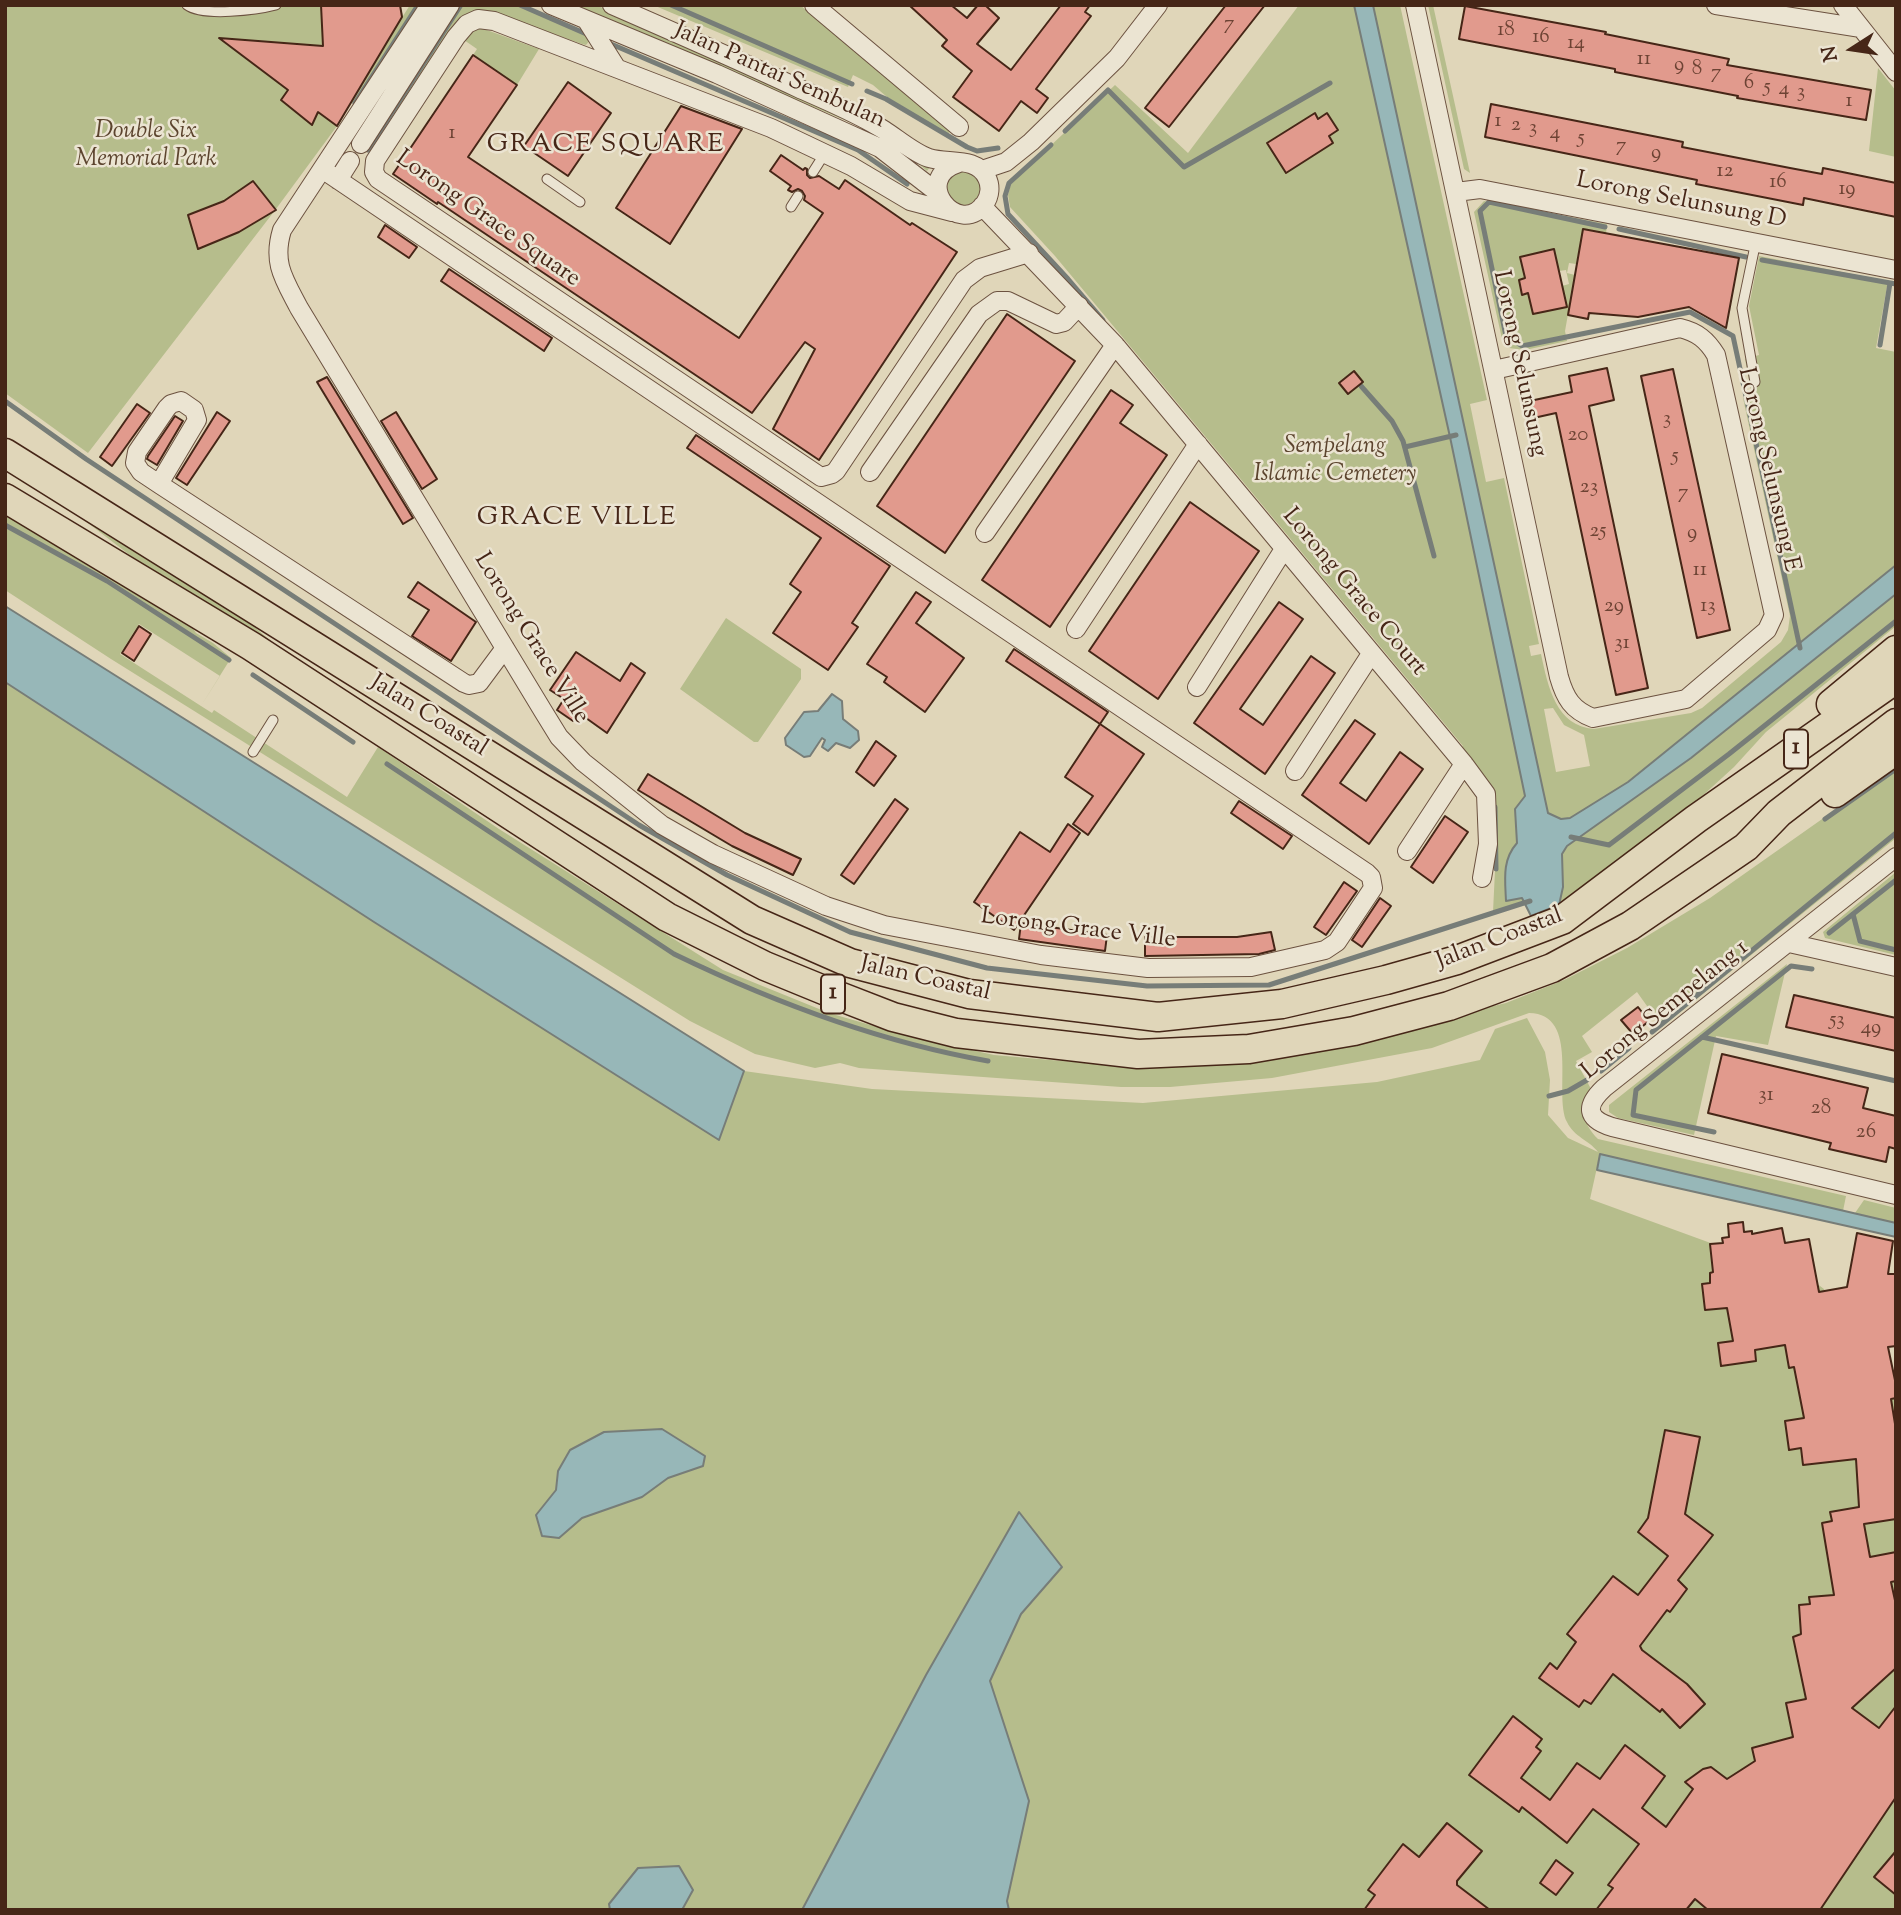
<!DOCTYPE html>
<html>
<head>
<meta charset="utf-8">
<style>
  body { margin:0 }
  #map { position:relative; width:1901px; height:1915px; overflow:hidden; background:#e0d6b9; font-family:"Sorts Mill Goudy",serif }
  canvas { display:block }
  .frame { position:absolute; inset:0; border:7px solid #462617; pointer-events:none }
  .north { position:absolute; left:1817px; top:14px; width:70px; height:70px; -webkit-text-stroke:5px #ebe4d2; paint-order:stroke; rotate:258deg; font-size:19px; font-weight:700; line-height:28px; text-align:center; color:#462617 }
  .north::after { content:''; display:block; margin:auto; width:24px; height:32px; background:#462617; clip-path:polygon(50% 0,100% 100%,50% 72%,0 100%) }
</style>
</head>
<body>
<div id="map">
<canvas width="1901" height="1915"></canvas>
<div class="frame"></div>
<div class="north">N</div>
</div>
<script>
const g = document.querySelector('canvas').getContext('2d');
g.lineJoin = 'round';
function fill(path, color) { g.fillStyle = color; g.fill(path, 'evenodd'); }
function stroke(path, color, width, dash) { g.strokeStyle = color; g.lineWidth = width; g.lineCap = dash ? 'butt' : 'round'; g.setLineDash(dash || []); g.stroke(path); }
function label(font, color, halo, rows, align = 'center') {
  g.font = font + ' "Sorts Mill Goudy",serif'; g.lineWidth = 5; g.setLineDash([]); g.textBaseline = 'middle'; g.strokeStyle = halo; g.fillStyle = color; for (const [text, x, y, turn = 0] of rows) {
    g.save(); g.translate(x, y); g.rotate((+turn || 0) * Math.PI / 180); g.textAlign = isNaN(turn) ? turn : align; if (halo) g.strokeText(text, 0, 0); g.fillText(text, 0, 0); g.restore();
  }
}
const green = new Path2D(`
  M5,5H400L403,16L410,5H423L359,106L351,102L337,126L276,209L88,453L5,393Z
  M458,5H523L587,33L591,39L586,45L582,44L491,12C483,11 473,12 465,16C446,26 410,95 397,116L390,111Z
  M573,5H596L871,122L934,162L927,171L913,159L868,130Z
  M653,5H800L950,132L947,134L887,97L873,85L853,75L848,87Z
  M1299,5H1354L1450,437L1525,797L1515,809L1517,843C1502,860 1506,879 1506,900L1523,898L1524,903L1493,912L1497,829L1494,800L1461,748L1463,746L1055,256L1010,207L1008,195L1011,183L1115,85L1188,153Z
  M1373,5H1400L1487,400L1470,404L1486,482L1504,478L1539,644L1529,646L1531,656L1541,654C1548,687 1556,726 1594,729L1691,713L1702,708L1781,642L1788,630L1790,616L1743,398L1752,395L1745,359L1759,355L1749,306L1759,256L1888,281L1876,348L1896,352V565L1628,782L1570,818L1561,819L1548,813ZM1553,708L1564,725L1584,735L1590,766L1556,772L1544,709Z
  M1428,5H1433L1470,173L1464,169Z
  M478,29H484L539,49L517,85L473,55L477,49L464,40L471,32Z
  M1878,68L1896,91V157L1869,151Z
  M947 188a17 17 0 1 1 34 0a17 17 0 1 1-34 0Z
  M1484,201L1607,224L1606,234L1583,230L1576,264L1569,263L1567,273L1575,275L1565,331L1567,341L1525,350L1509,348L1502,339L1474,212ZM1554,250L1559,271L1566,270L1569,284L1562,286L1567,307L1533,314L1528,293L1522,294L1519,280L1525,278L1520,257Z
  M28,477L228,604L273,643L372,711L161,579Z
  M5,515L90,560L184,615L196,633L213,643L231,658L201,706L212,713L214,710L347,797L378,747L499,829L723,970L829,1013L912,1037L994,1055L1141,1068L1213,1065L1272,1058L1506,1003L1564,980L1627,948L1710,898L1896,767V838L1662,1027L1637,992L1582,1036L1592,1052L1576,1061L1591,1089C1578,1106 1583,1124 1598,1139L1846,1196L1843,1211L1600,1154L1590,1199L1812,1280L1824,1289L1831,1308L1884,1358L1896,1373V1910H1009L1007,1902L1029,1801L990,1681L1021,1614L1062,1567L926,1675L802,1910H5V682L374,922L719,1140L744,1071L872,1089L1143,1103L1377,1082L1480,1060L1495,1029L1527,1018L1545,1052L1550,1080L1548,1115L1568,1138L1598,1152C1589,1140 1574,1137 1567,1122C1553,1094 1581,1014 1529,1013L1432,1048L1272,1078L1170,1087H1121L859,1068L840,1063L815,1068L755,1054L690,1021L111,659L5,590ZM139,624L220,676L201,706L120,654Z
  M1896,594V626L1766,732L1734,767L1677,819L1568,902L1532,921L1531,916L1559,905L1562,854L1567,846L1691,758Z
  M726,618L801,669V679L758,742H754L680,689Z
  M1896,872V955L1825,938L1823,932Z
  M1787,964L1768,1045L1716,1036L1694,1135L1618,1118L1609,1112V1105Z
  M1864,1200L1896,1208V1223L1855,1213Z`);
const water = new Path2D(`
  M1354,5H1373L1548,813L1561,819L1570,818L1628,782L1896,565V594L1691,758L1567,846L1562,854L1563,887L1559,905L1531,916L1522,898L1506,901C1505,879 1502,860 1517,843L1515,809L1525,796L1450,437Z
  M5,606L744,1071L719,1140L374,922L5,682Z
  M832,694L842,701L843,719L858,731L859,740L850,748L836,743L828,751L822,747L825,740L822,738L810,756L804,757L786,745L785,738L804,712L818,711Z
  M1600,1154L1896,1223V1237L1597,1170Z
  M662,1429L705,1456L703,1466L668,1478L642,1497L582,1518L559,1538L542,1536L536,1515L556,1490L558,1471L570,1450L604,1432Z
  M1019,1512L1062,1567L1021,1614L990,1681L1029,1801L1007,1901L1009,1910H802L926,1675Z
  M679,1866L693,1890L682,1910H610L609,1904L638,1868Z`);
const stream = new Path2D(`
  M520,5L591,36
  M671,5L852,84
  M611,44L858,150L907,184
  M867,91L886,99L967,147L977,151L998,148
  M355,103L418,5
  M1065,131L1108,90L1184,167L1330,83
  M1051,145L1009,183L1005,196L1008,214L1068,279L1103,320
  M368,150L461,5
  M1605,227L1489,202L1480,211L1506,336L1522,346L1690,312L1733,336L1800,648
  M1619,229L1746,257
  M1762,260L1896,284
  M1880,345L1890,283
  M1361,386L1392,421L1403,441L1434,556
  M5,401L86,459L639,825L727,875L850,932L987,968L1147,986L1269,985L1530,901
  M1405,447L1456,435
  M5,525L107,581L229,660
  M253,675L353,742
  M387,764L674,954C773,1002 880,1042 988,1061
  M1495,807L1496,869
  M1825,819L1896,769
  M1571,837L1609,845L1729,754L1896,621
  M1853,914L1860,941L1896,950
  M1829,933L1896,880
  M1652,1032L1896,833
  M1702,1037L1896,1081
  M1601,1071L1629,1048
  M1549,1096L1568,1091L1587,1080
  M1714,1132L1633,1115L1636,1090L1791,966L1812,969`);
const building = new Path2D(`
  M321,5H400L402,17L337,126L318,112L312,125L281,100L288,90L219,38L323,46Z
  M909,5H951L967,18L978,5H985L999,18L977,44L1011,70L1061,5H1090L1085,12L1091,16L1036,89L1048,98L1037,113L1021,101L999,131L953,97L972,71L942,46L947,40Z
  M1226,5H1265L1169,127L1145,108Z
  M1465,6L1606,32L1605,34L1729,59L1727,65L1871,90L1866,120L1737,98L1738,96L1615,72V69L1459,39Z
  M473,55L517,85L468,157L739,338L823,213L804,200L805,196L802,191L798,189L792,192L788,190L791,186L770,171L781,155L803,170L805,168L807,169V175L810,178L819,176L839,189L845,180L910,225L912,223L957,252L819,460L773,429L815,349L805,342L752,413L438,202L437,204L393,174Z
  M568,82L611,113L568,176L524,146Z
  M1491,104L1683,142L1682,147L1790,168L1822,174L1823,168L1896,183V217L1804,198L1803,205L1696,184L1697,180L1485,137Z
  M681,106L742,129L670,244L616,208Z
  M1315,113L1318,119L1327,113L1338,130L1329,136L1333,143L1286,173L1267,143Z
  M253,181L276,210L239,232L198,249L188,215L224,201Z
  M385,225L417,247L409,258L378,237Z
  M1583,229L1739,258L1726,328L1689,307L1638,317L1589,313L1588,319L1568,315Z
  M1554,249L1567,307L1533,314L1528,293L1522,295L1519,280L1525,278L1520,257Z
  M449,269L552,338L544,351L441,281Z
  M1007,314L1075,361L945,553L877,506Z
  M1607,368L1614,400L1589,406L1648,688L1616,695L1556,413L1529,419L1525,402L1572,392L1569,376Z
  M1673,369L1730,630L1697,638L1641,376Z
  M1354,371L1363,382L1348,394L1339,383Z
  M327,377L413,518L403,524L317,382Z
  M1111,390L1133,405L1120,423L1167,455L1050,627L982,580Z
  M137,404L150,413L112,466L100,457Z
  M217,412L230,421L187,485L176,478Z
  M396,412L437,479L422,489L381,421Z
  M175,416L183,421L157,465L147,459L148,456Z
  M696,435L890,566L852,623L858,627L828,670L773,633L801,592L790,584L821,538L687,448Z
  M1190,502L1259,551L1158,699L1089,651Z
  M418,582L476,622L451,661L412,636L429,610L408,597Z
  M916,592L931,602L916,623L964,658L925,712L884,682L887,677L867,664Z
  M1279,602L1303,619L1240,709L1263,725L1311,656L1335,673L1265,774L1194,723Z
  M139,626L151,634L134,661L122,653Z
  M1014,649L1108,712L1100,724L1006,661Z
  M576,652L620,681L631,663L645,673L607,733L579,713L573,721L557,710L564,699L550,690Z
  M1355,720L1375,734L1340,783L1366,801L1400,752L1423,769L1369,844L1302,795Z
  M1100,724L1144,754L1088,835L1073,824L1093,796L1065,777Z
  M876,741L896,756L874,786L856,772Z
  M648,774L745,833L801,859L793,875L732,846L638,790Z
  M895,799L908,809L854,884L841,875Z
  M1239,801L1292,836L1283,849L1231,813Z
  M1445,816L1468,832L1433,883L1411,867Z
  M1068,824L1080,833L1014,930L974,902L1020,832L1050,852Z
  M1344,882L1357,891L1326,935L1314,927Z
  M1380,898L1391,906L1362,947L1352,940Z
  M1021,923L1107,935L1105,951L1019,939Z
  M1271,932L1275,950L1259,954L1145,956V937H1237Z
  M1794,995L1896,1018V1051L1786,1027Z
  M1638,1007L1649,1021L1633,1034L1621,1020Z
  M1722,1054L1868,1088L1863,1108L1896,1116V1149L1889,1147L1886,1162L1829,1149L1831,1143L1708,1113Z
  M1743,1222L1744,1232L1752,1231V1234L1782,1228L1785,1243L1809,1239L1819,1292L1847,1287L1857,1233L1893,1241L1888,1274H1896V1346L1888,1347L1896,1385V1398L1891,1399L1896,1430V1519L1864,1524L1870,1557L1896,1552V1581L1891,1582L1896,1605V1668L1852,1708L1879,1728L1896,1706V1797L1820,1910H1708L1695,1899L1686,1910H1596L1613,1888L1608,1885L1639,1844L1593,1809L1567,1843L1522,1807L1519,1812L1469,1775L1513,1716L1542,1739L1536,1747L1541,1751L1521,1778L1550,1800L1577,1763L1600,1779L1625,1745L1665,1776L1642,1808L1666,1827L1693,1789L1685,1782L1703,1769L1711,1767L1727,1779L1755,1761L1752,1748L1793,1737L1786,1703L1806,1699L1793,1637L1801,1634L1799,1605L1810,1604L1809,1597L1834,1595L1822,1523L1832,1521L1830,1512L1859,1507L1856,1459L1803,1465L1801,1448L1789,1450L1785,1421L1804,1418L1794,1367L1789,1368L1785,1345L1755,1350L1756,1361L1721,1366L1718,1343L1733,1341L1727,1308L1705,1310L1702,1284L1710,1283V1273L1713,1272L1710,1244L1723,1243L1722,1238L1729,1237L1728,1224Z
  M1665,1430L1700,1437L1685,1514L1713,1535L1678,1580L1687,1589L1670,1612L1667,1610L1640,1646L1642,1650L1687,1684L1705,1704L1680,1728L1662,1709L1660,1712L1613,1674L1591,1704L1584,1700L1579,1707L1539,1678L1550,1663L1557,1669L1576,1642L1567,1634L1613,1576L1638,1595L1668,1556L1638,1532L1648,1518Z
  M1447,1823L1482,1851L1457,1881V1885L1490,1910H1364L1375,1895L1368,1890L1403,1844L1419,1857Z
  M1896,1851V1895L1874,1877Z
  M1556,1860L1573,1873L1556,1895L1540,1883Z`);
const service = new Path2D(`
  M187,5C203,17 257,10 276,5
  M813,172L825,153
  M547,179L580,202
  M791,207L798,196
  M1755,382L1742,308L1756,241
  M253,752L273,720`);
const minor = new Path2D(`
  M551,5L717,74L880,148L938,193
  M612,5C674,32 736,59 798,88C827,101 857,113 884,130C898,139 914,153 929,158C948,164 977,156 987,178C991,186 990,196 985,203C959,240 909,179 959,163
  M814,5L959,127
  M1415,5L1559,677C1565,698 1572,710 1593,718L1686,699L1767,630L1774,615L1716,355C1707,340 1697,332 1680,328L1494,370
  M1716,5L1861,28
  M1843,5L1896,72
  M587,21L616,67
  M361,144L450,5
  M322,169L1367,873L1371,877L1373,888L1337,942L1325,950L1251,967L1148,968L1041,955L884,925L826,906L713,854L662,825L583,762L559,737L543,711L299,308C284,279 272,263 282,230L430,5
  M982,170L1006,162L1031,142L1117,58L1158,5
  M338,180L350,161
  M1456,192L1480,189L1896,270
  M982,206L1115,345L1464,764L1486,794L1488,844L1482,878
  M952,212L910,201L851,166L771,128L494,21L478,19L467,24L456,37L375,161L374,172L378,179L821,477L832,474L836,471L964,280L980,268L1029,253
  M870,472L979,314L997,301H1008L1056,324L1064,322L1079,306
  M159,484L197,420L194,410L181,401L171,404L167,408L137,452L135,463L141,472L159,484L464,683L469,685L479,683L505,648
  M985,533L1115,345
  M1076,629L1198,444
  M1197,687L1284,549
  M1295,771L1371,654
  M1407,851L1464,764
  M1896,857L1604,1088C1585,1106 1586,1119 1612,1127L1896,1195
  M1789,943L1896,967`);
const trunk = new Path2D(`
  M5,453L752,920L850,963L969,994L1158,1017L1282,1004L1386,980L1457,960L1562,920L1696,819L1896,679
  M5,498L251,646L667,917L765,966L826,991L893,1017L956,1033L1138,1054L1249,1049L1354,1031L1449,1006L1552,968L1630,926L1746,847L1779,813L1896,723
  M1831,704L1896,650
  M1835,793L1896,750`);
const numberNames = [
  ["7",1229,25],
  ["18",1506,31],
  ["16",1541,38],
  ["14",1576,44],
  ["11",1644,60],
  ["9",1679,66],
  ["8",1697,70],
  ["7",1716,74],
  ["6",1749,84],
  ["5",1767,88],
  ["4",1784,90],
  ["3",1801,93],
  ["1",1849,102],
  ["1",1498,122],
  ["2",1516,126],
  ["3",1533,129],
  ["1",452,134],
  ["4",1555,134],
  ["5",1581,139],
  ["7",1621,147],
  ["9",1656,154],
  ["12",1725,172],
  ["16",1778,183],
  ["19",1847,190],
  ["3",1667,420],
  ["20",1578,436],
  ["5",1675,457],
  ["23",1589,488],
  ["7",1683,494],
  ["25",1598,532],
  ["9",1692,534],
  ["11",1700,571],
  ["29",1614,607],
  ["13",1708,607],
  ["31",1622,644],
  ["53",1837,1021],
  ["49",1871,1029],
  ["31",1766,1096],
  ["28",1821,1109],
  ["26",1866,1133]
];
const shields = [
  [1796,749,24],
  [833,994,24]
];
const shieldNames = [
  ["1",1796,749],
  ["1",833,994]
];
const streetNames = [
  ["Jalan Pantai Sembulan",779,77,24],
  ["Lorong Selunsung D",1681,202,11],
  ["Lorong Grace Square",487,220,35],
  ["Lorong Selunsung",1518,364,78],
  ["Lorong Selunsung E",1767,470,77],
  ["Lorong Grace Court",1353,593,50],
  ["Lorong Grace Ville",530,639,58],
  ["Jalan Coastal",428,717,32],
  ["Lorong Grace Ville",1078,930,7],
  ["Jalan Coastal",1500,940,-21],
  ["Jalan Coastal",925,980,13],
  ["Lorong Sempelang 1",1666,1011,-39]
];
const parkNames = [
  ["Double Six",146,133],
  ["Memorial Park",146,161],
  ["Sempelang",1335,448],
  ["Islamic Cemetery",1335,476]
];
const neighbourhoodNames = [
  ["GRACE SQUARE",606,147],
  ["GRACE VILLE",577,520]
];
fill(green, '#b6bd8c');
fill(water, '#97b7b8');
stroke(water, '#777d78', 2);
stroke(stream, '#777d78', 5);
fill(building, '#e19a8d');
stroke(building, '#462617', 2);
stroke(service, '#6c5240', 11);
stroke(minor, '#6c5240', 20);
stroke(trunk, '#462617', 31);
stroke(service, '#ebe4d2', 9);
stroke(minor, '#ebe4d2', 18);
stroke(trunk, '#e0d6b9', 28);
label('21px', '#6d4334', null, numberNames);
for (const [x, y, w] of shields) { const box = new Path2D(); box.roundRect(x - w / 2, y - 19.5, w, 39, 5); g.fillStyle = '#ebe4d2'; g.fill(box); stroke(box, '#462617', 2); }
label('bold 23px', '#462617', null, shieldNames);
label('24px', '#462617', '#ebe4d2', streetNames);
label('italic 24px', '#5c442e', '#ebe4d2', parkNames);
g.letterSpacing = '2px';
label('26px', '#462617', '#ebe4d2', neighbourhoodNames);
g.letterSpacing = '0px';
</script>
</body>
</html>
